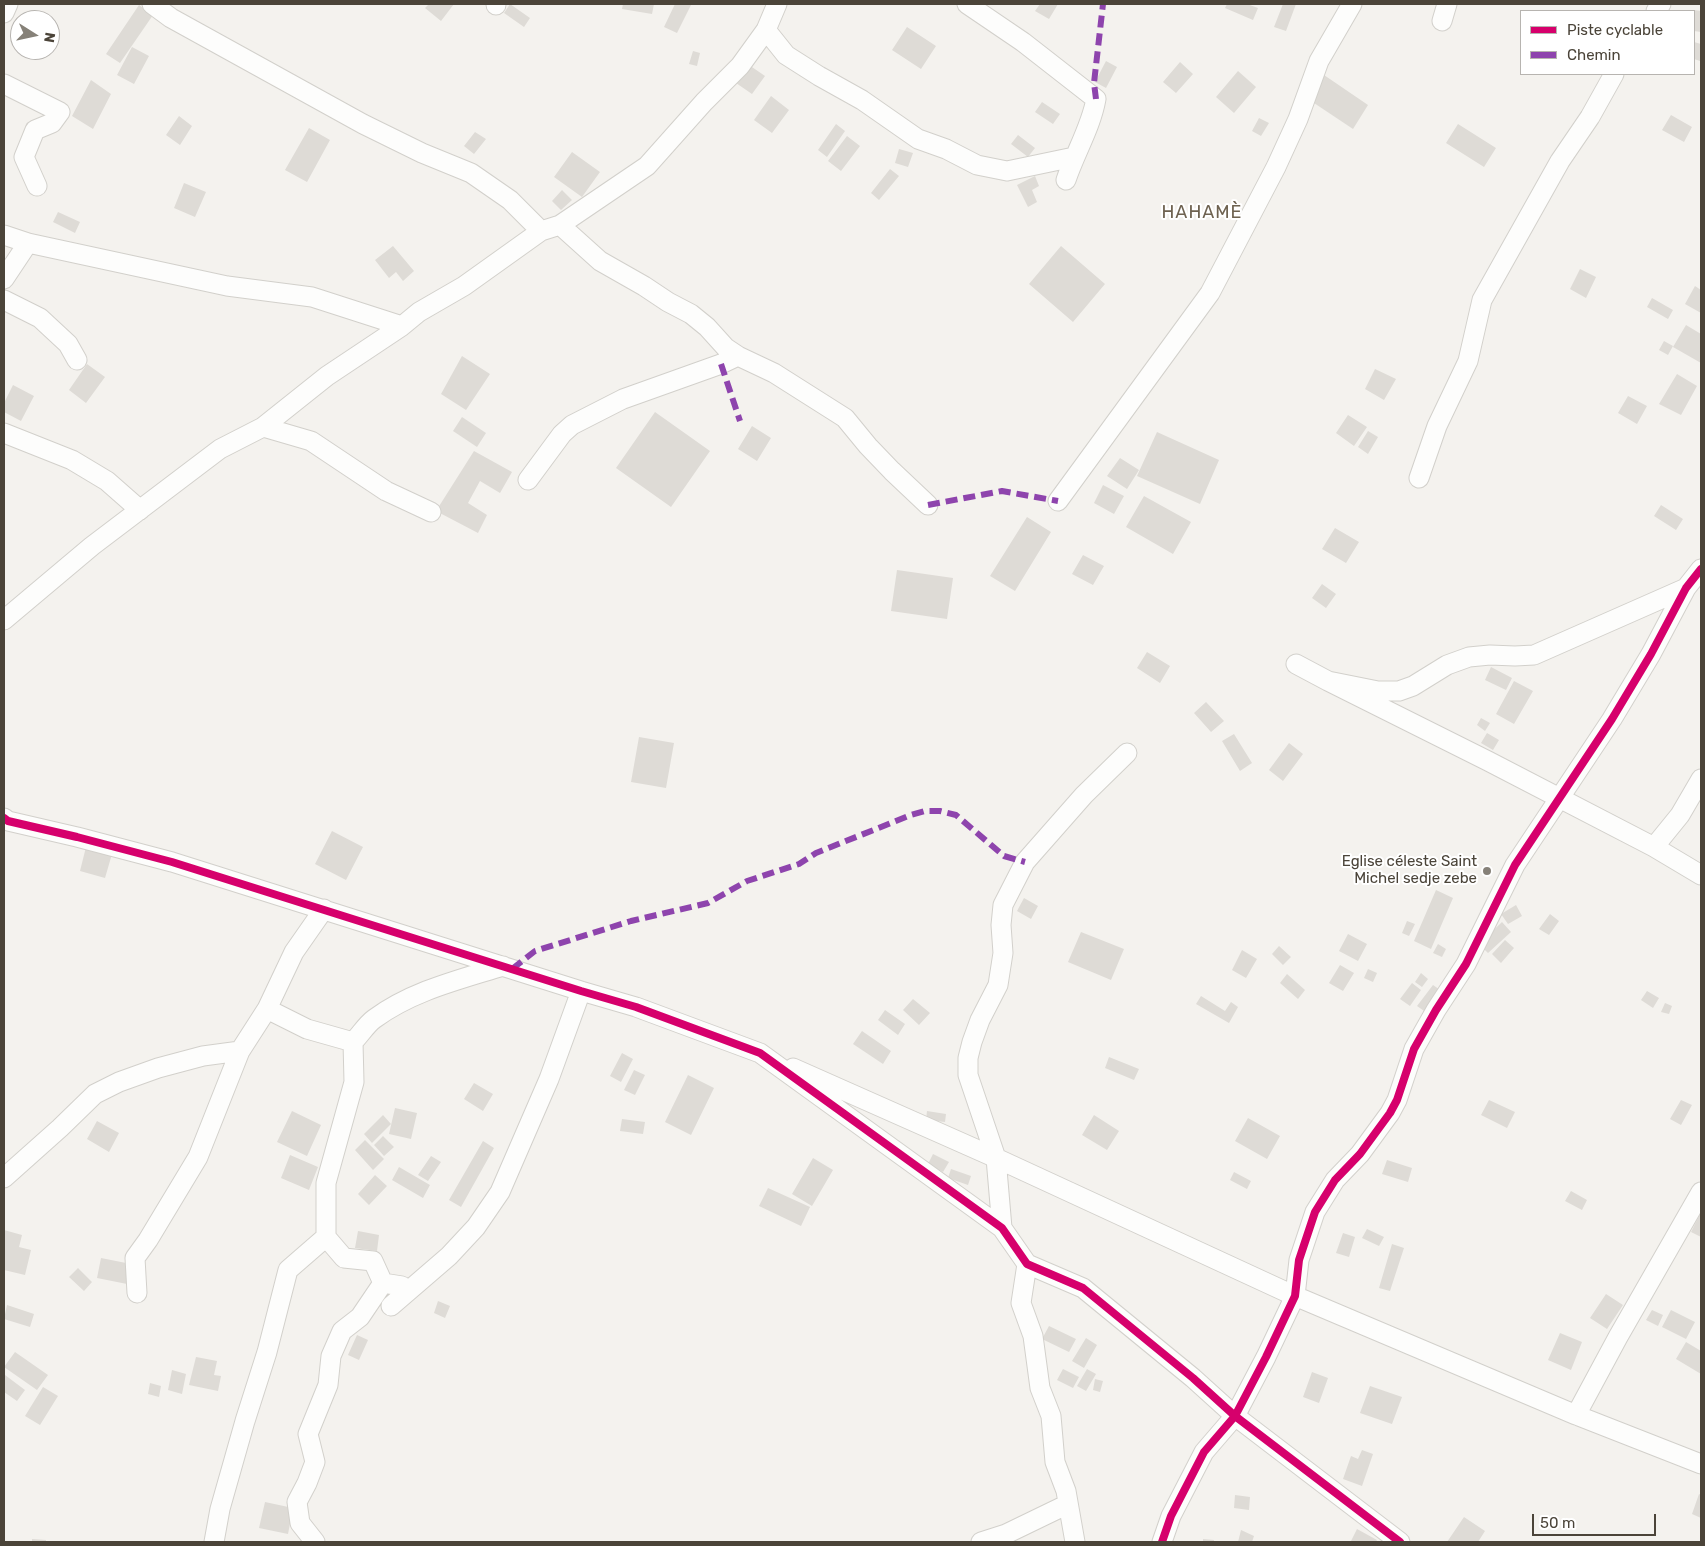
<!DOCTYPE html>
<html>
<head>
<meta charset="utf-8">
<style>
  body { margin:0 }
  #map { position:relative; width:1705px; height:1546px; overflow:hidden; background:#f4f2ee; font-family:Rubik,sans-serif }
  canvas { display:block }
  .frame { position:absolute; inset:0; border:5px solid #4b4439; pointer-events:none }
  .legend { position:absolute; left:1520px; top:10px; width:175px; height:65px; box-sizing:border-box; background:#fff; border:1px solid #b7b4b0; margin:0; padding:6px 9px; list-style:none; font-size:15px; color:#4b4439 }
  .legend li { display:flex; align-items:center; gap:10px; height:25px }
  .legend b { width:25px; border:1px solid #b7b4b0 }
  .north { position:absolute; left:10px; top:10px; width:50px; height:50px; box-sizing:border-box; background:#fff; border:1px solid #b7b4b0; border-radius:50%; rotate:100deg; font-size:14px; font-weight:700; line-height:20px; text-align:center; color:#4b4439 }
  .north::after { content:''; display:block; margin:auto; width:18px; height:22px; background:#868178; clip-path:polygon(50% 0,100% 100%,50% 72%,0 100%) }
  .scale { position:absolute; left:1532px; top:1514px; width:124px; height:22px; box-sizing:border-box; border:2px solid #4b4439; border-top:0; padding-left:6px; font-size:15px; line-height:18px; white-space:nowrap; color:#4b4439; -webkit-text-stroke:4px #fff; paint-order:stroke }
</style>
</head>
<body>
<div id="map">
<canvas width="1705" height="1546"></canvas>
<div class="frame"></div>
<ul class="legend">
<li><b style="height:6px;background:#d6006c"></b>Piste cyclable</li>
<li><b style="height:6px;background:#8e44ad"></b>Chemin</li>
</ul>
<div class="north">N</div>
<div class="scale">50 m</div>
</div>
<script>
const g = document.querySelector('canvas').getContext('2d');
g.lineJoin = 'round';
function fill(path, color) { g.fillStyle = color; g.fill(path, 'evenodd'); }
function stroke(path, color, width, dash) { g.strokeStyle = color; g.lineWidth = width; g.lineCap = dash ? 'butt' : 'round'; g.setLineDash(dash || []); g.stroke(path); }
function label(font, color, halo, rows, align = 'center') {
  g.font = font + ' Rubik,sans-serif'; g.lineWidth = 4; g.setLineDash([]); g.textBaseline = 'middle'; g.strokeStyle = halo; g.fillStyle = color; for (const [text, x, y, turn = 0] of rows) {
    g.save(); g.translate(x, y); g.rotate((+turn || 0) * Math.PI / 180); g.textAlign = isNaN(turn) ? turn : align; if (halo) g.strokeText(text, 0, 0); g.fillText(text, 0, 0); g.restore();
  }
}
const building = new Path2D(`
  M429,4H454L441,21L425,8Z
  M510,4L530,18L524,27L504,13Z
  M623,4H654L652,14L622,9Z
  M675,4H688L691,5L677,33L664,27Z
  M1040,4H1058L1049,19L1035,11Z
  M1227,4H1247L1258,8L1253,20L1225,8Z
  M1283,4H1296L1286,31L1274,27Z
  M139,5L153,15L120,63L106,54Z
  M1694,10L1701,11V32L1694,31Z
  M907,27L936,46L921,69L892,50Z
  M1694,42L1701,44L1700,61L1694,59Z
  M132,47L149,56L134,84L117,75Z
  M693,51L700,53L697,66L689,64Z
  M1106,61L1117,67L1106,88L1095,82Z
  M1180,62L1193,74L1176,93L1163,82Z
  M749,65L765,76L752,94L736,83Z
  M1238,71L1256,87L1234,113L1216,97Z
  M1324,75L1368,105L1353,129L1308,99Z
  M91,80L111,94L93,129L72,116Z
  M771,96L789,110L772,133L754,120Z
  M1042,102L1060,114L1053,124L1035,112Z
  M1671,115L1692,127L1684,142L1662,130Z
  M179,116L192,126L180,145L166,135Z
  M1259,118L1269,123L1261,136L1252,131Z
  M836,124L845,131L827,157L818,150Z
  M1458,124L1496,148L1484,167L1446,143Z
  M309,128L330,140L307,182L285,170Z
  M475,132L486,139L474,154L464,146Z
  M1018,135L1035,148L1028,157L1011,144Z
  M847,136L860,146L841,171L828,161Z
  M899,149L913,153L908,167L895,163Z
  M572,152L600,172L582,197L554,177Z
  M890,169L899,176L879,200L871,193Z
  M1035,176L1039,186L1032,190L1037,202L1028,207L1017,185Z
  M184,183L206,192L195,217L174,208Z
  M562,190L572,200L561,210L552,201Z
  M58,212L80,222L75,233L53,222Z
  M393,246L414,271L403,281L396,272L389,278L375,260Z
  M1061,246L1105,284L1073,322L1029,284Z
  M1580,269L1596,277L1586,298L1570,289Z
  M1695,286L1701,290V313L1685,304Z
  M1652,298L1673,310L1668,319L1647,307Z
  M1686,325L1701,334V363L1673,347Z
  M1664,341L1673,346L1668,355L1659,350Z
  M462,356L490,374L466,410L441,394Z
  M87,364L105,377L86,403L69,390Z
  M1375,369L1396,379L1384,400L1365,389Z
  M1677,374L1697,386L1681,415L1659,404Z
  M13,385L34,396L21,421L4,412V403Z
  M1628,396L1647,406L1637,424L1618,413Z
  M655,412L710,451L671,507L616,468Z
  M1348,415L1367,427L1354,446L1336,433Z
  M462,417L486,433L477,447L453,431Z
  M752,426L771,438L757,461L738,449Z
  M1368,431L1378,437L1368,454L1358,447Z
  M1157,432L1219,460L1200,504L1137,476Z
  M474,451L512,472L500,493L480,481L468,503L487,515L478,533L436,511Z
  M1120,458L1139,470L1127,489L1107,476Z
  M1103,485L1124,496L1114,514L1094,503Z
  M1144,496L1191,522L1173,554L1126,527Z
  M1661,505L1683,519L1676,530L1654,516Z
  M1027,517L1051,532L1015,591L990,576Z
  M1335,528L1359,542L1346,563L1322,549Z
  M1083,555L1104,566L1093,585L1072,574Z
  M897,570L953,578L947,619L891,611Z
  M1322,584L1336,594L1326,608L1312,598Z
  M1147,652L1170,666L1160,683L1137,668Z
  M1491,667L1512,678L1506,690L1485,680Z
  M1514,681L1533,691L1514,724L1496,714Z
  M1206,702L1224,721L1211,732L1194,713Z
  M1481,718L1490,723L1485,731L1477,725Z
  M1487,733L1499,740L1493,750L1481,743Z
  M1234,734L1252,763L1240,771L1222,741Z
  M639,737L674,743L666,788L631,782Z
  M1289,743L1303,754L1283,781L1269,770Z
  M332,831L363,847L346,880L315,864Z
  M86,847L112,854L105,878L80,871Z
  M1436,890L1453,898L1431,949L1414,941Z
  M1024,898L1038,906L1031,919L1017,911Z
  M1516,905L1522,916L1508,924L1501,914Z
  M1550,914L1559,921L1549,935L1539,929Z
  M1407,921L1415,924L1409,936L1402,933Z
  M1502,922L1511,932L1488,953L1479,944Z
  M1081,932L1124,949L1111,980L1068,962Z
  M1348,934L1367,944L1358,961L1339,951Z
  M1505,940L1514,948L1501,963L1492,954Z
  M1438,944L1446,949L1442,957L1433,953Z
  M1279,946L1291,957L1283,965L1272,954Z
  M1242,950L1257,959L1246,978L1232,970Z
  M1340,965L1354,973L1343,991L1329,983Z
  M1368,969L1377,973L1373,982L1364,978Z
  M1421,973L1428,979L1422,987L1415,982Z
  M1287,974L1305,990L1298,999L1280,983Z
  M1412,983L1421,990L1410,1006L1400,999Z
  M1433,985L1443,992L1427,1013L1417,1006Z
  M1647,991L1659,998L1653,1008L1641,1000Z
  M1201,996L1225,1011L1231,1002L1238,1007L1229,1023L1196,1004Z
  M913,999L930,1013L919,1025L903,1010Z
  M1665,1003L1672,1006L1669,1014L1661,1012Z
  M885,1010L905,1024L898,1035L878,1020Z
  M862,1031L891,1051L883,1064L853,1044Z
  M622,1053L633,1059L621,1082L610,1076Z
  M1109,1057L1139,1069L1134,1080L1105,1068Z
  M634,1070L645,1075L635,1095L624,1090Z
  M688,1075L714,1088L691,1135L665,1122Z
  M474,1083L493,1094L483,1111L464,1099Z
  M1489,1100L1515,1112L1507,1128L1481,1115Z
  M1681,1100L1692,1105L1681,1125L1670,1119Z
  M395,1108L417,1113L411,1139L389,1134Z
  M292,1111L321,1125L307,1156L277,1142Z
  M927,1111L946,1114L945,1122L926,1120Z
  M383,1115L391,1124L372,1143L364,1134Z
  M1094,1115L1119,1131L1107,1150L1082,1135Z
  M1248,1118L1280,1136L1267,1159L1235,1141Z
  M622,1119L645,1122L643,1134L620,1131Z
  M97,1121L119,1133L109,1152L87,1139Z
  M383,1136L394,1147L384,1156L374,1145Z
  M365,1140L384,1159L373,1170L355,1150Z
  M483,1141L494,1148L461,1207L449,1200Z
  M933,1154L949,1162L943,1172L928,1164Z
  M290,1155L318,1167L309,1190L281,1178Z
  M431,1156L441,1162L428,1181L418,1175Z
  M813,1158L833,1170L812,1206L792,1194Z
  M1387,1160L1412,1168L1408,1182L1382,1174Z
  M399,1167L430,1185L423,1198L392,1180Z
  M951,1169L971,1176L968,1185L948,1178Z
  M1234,1172L1251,1181L1247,1189L1230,1180Z
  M375,1175L387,1186L369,1205L358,1194Z
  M768,1188L810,1207L801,1226L759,1206Z
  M1571,1191L1587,1200L1582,1210L1565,1201Z
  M1701,1212V1237L1691,1232Z
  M1367,1229L1384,1237L1379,1246L1362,1238Z
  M4,1230L22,1235L19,1247L31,1250L25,1275L4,1270Z
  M358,1231L379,1235L377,1251L355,1248Z
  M1343,1233L1355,1237L1349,1257L1336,1253Z
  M1392,1244L1404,1248L1390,1291L1379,1288Z
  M101,1258L131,1264L127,1284L97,1278Z
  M78,1268L92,1282L84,1291L69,1277Z
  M1606,1294L1623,1305L1607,1329L1590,1318Z
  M438,1301L450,1306L445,1318L434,1313Z
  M7,1305L34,1314L30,1327L4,1319Z
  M1652,1310L1663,1315L1658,1326L1646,1320Z
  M1671,1310L1695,1322L1686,1339L1662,1327Z
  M1049,1326L1076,1339L1069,1352L1042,1339Z
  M1560,1333L1582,1342L1571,1370L1548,1360Z
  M357,1335L368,1340L359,1360L348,1355Z
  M1086,1338L1097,1345L1084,1368L1072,1361Z
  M1686,1342L1701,1351V1374L1676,1359Z
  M15,1352L48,1375L37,1390L4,1367Z
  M196,1357L217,1361L214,1375L221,1376L218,1391L189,1385Z
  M1063,1369L1079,1377L1073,1388L1057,1380Z
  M1087,1369L1096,1374L1086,1391L1077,1386Z
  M172,1370L186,1374L182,1394L168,1390Z
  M1312,1372L1328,1378L1319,1403L1303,1397Z
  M5,1375L25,1390L17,1401L4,1392Z
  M1095,1379L1103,1381L1100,1392L1093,1390Z
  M150,1383L161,1386L159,1397L148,1394Z
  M1370,1386L1402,1397L1392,1424L1360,1413Z
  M43,1387L58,1396L40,1425L25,1416Z
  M1362,1450L1373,1454L1362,1486L1343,1479L1351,1456L1358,1459Z
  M1699,1494L1701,1495V1518L1692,1514Z
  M1235,1495L1250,1497L1249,1510L1234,1508Z
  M265,1502L293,1508L288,1534L259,1528Z
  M1464,1517L1485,1531L1478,1542H1447Z
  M1357,1529L1377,1540L1376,1542H1353L1351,1541Z
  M1241,1530L1254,1536L1252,1542H1238Z
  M32,1539L46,1540V1542H32Z
  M1203,1539L1214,1540V1542H1203Z`);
const street = new Path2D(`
  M152,4L171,18L363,124L422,153L471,173L510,200L541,231
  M496,4V5
  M967,4L1023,42L1096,99C1091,127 1075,153 1066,180
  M1656,11L1661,4
  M4,13L8,4
  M1442,21L1447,4
  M766,30L786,55L819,76L862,100L918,139L946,149L977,165L1007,171L1074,157
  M4,84L60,112L52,123L35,130L24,157L37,186
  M4,235L28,243L227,286L312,297L402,326
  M4,279L28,243
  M4,300L40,318L68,344L77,360
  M738,356L774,373L845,418L868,446L892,471L928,505
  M263,427L311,441L386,491L431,512
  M4,433L72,460L107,481L140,510
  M1419,478L1437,426L1468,361L1482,300L1560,161L1590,117L1614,74
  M528,480L562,434L572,425L623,399L721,364L738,356L726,348L707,327L691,314L668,302L644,286L600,261L560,225
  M1058,501L1210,293L1276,167L1298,119L1319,61L1352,4
  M4,620L92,546L220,449L263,427L327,376L402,326L419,312L464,286L541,231L560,225L647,166L704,102L740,66L766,30L777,4
  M1296,664L1328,681L1378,691H1399L1413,686L1447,665L1469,657L1490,655L1515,656L1534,655L1686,588
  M1328,681L1488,761L1654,847L1680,815L1701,779
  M4,818L8,821L77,837L172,862L581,991L636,1007L760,1053L1002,1228L1027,1264L1083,1288L1193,1378L1235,1416L1400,1542
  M1654,847L1701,875
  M267,1009L294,952L324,909
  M353,1042L354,1082L326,1183V1237L344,1258L373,1261L383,1283L402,1286
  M793,1068L996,1158L1295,1296L1576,1415L1701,1464
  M4,1178L60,1128L95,1094L119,1082L158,1068L203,1056L240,1051L267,1009L307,1029L353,1042C360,1035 366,1025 374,1019C412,991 458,980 503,966
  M1002,1228L996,1158L968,1075V1058L972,1042L980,1020L998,985L1003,953L1001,925L1003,905L1025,862L1084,795L1127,753
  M1027,1264L1021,1303L1033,1336L1040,1388L1051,1416L1055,1462L1066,1491L1075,1542
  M137,1293L135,1258L148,1240L198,1157L240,1051
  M391,1306L449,1256L476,1227L500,1192L549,1079L581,991
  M1576,1415L1618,1337L1701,1192
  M214,1542L220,1509L245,1421L267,1352L288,1270L326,1237
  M315,1542L300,1523L297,1502L307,1483L315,1462L308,1434L328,1385L331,1356L342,1331L360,1317L383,1283
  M981,1542L1006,1534L1068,1504
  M1162,1542L1171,1516L1204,1452L1235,1416L1266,1357L1295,1296L1299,1260L1315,1212L1335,1180L1360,1154L1390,1113L1397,1100L1414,1049L1436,1010L1466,964L1515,865L1612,719L1651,654L1686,588L1701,569`);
const quiet = new Path2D(`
  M1096,99L1094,83L1103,4
  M721,364L740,421
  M928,505L1002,491L1058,501
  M512,969L535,951L631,921L708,903L747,881L799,864L816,853L911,815L925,811H940L956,815L1004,856L1025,862`);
const cycleway = new Path2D(`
  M4,818L8,821L77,837L172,862L581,991L636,1007L760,1053L1002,1228L1027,1264L1083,1288L1193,1378L1235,1416L1400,1542
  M1162,1542L1171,1516L1204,1452L1235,1416L1266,1357L1295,1296L1299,1260L1315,1212L1335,1180L1360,1154L1390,1113L1397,1100L1414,1049L1436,1010L1466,964L1515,865L1612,719L1651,654L1686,588L1701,569`);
const markers = [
  [1487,871,5,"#868178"]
];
const poiNames = [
  ["Eglise céleste Saint",1477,862],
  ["Michel sedje zebe",1477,879]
];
const quarterNames = [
  ["HAHAMÈ",1202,213]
];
fill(building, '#dedbd6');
stroke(street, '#d2d0cb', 21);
stroke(street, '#fdfdfc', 19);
stroke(quiet, '#8e44ad', 6, [12, 6]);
stroke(cycleway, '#d6006c', 8);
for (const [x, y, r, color] of markers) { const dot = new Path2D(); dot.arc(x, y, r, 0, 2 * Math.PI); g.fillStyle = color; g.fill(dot); stroke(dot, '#fff', 2); }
label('15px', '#4b4439', '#fff', poiNames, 'right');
g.letterSpacing = '1px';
label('18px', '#6e6250', '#fff', quarterNames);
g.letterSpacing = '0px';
</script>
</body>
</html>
